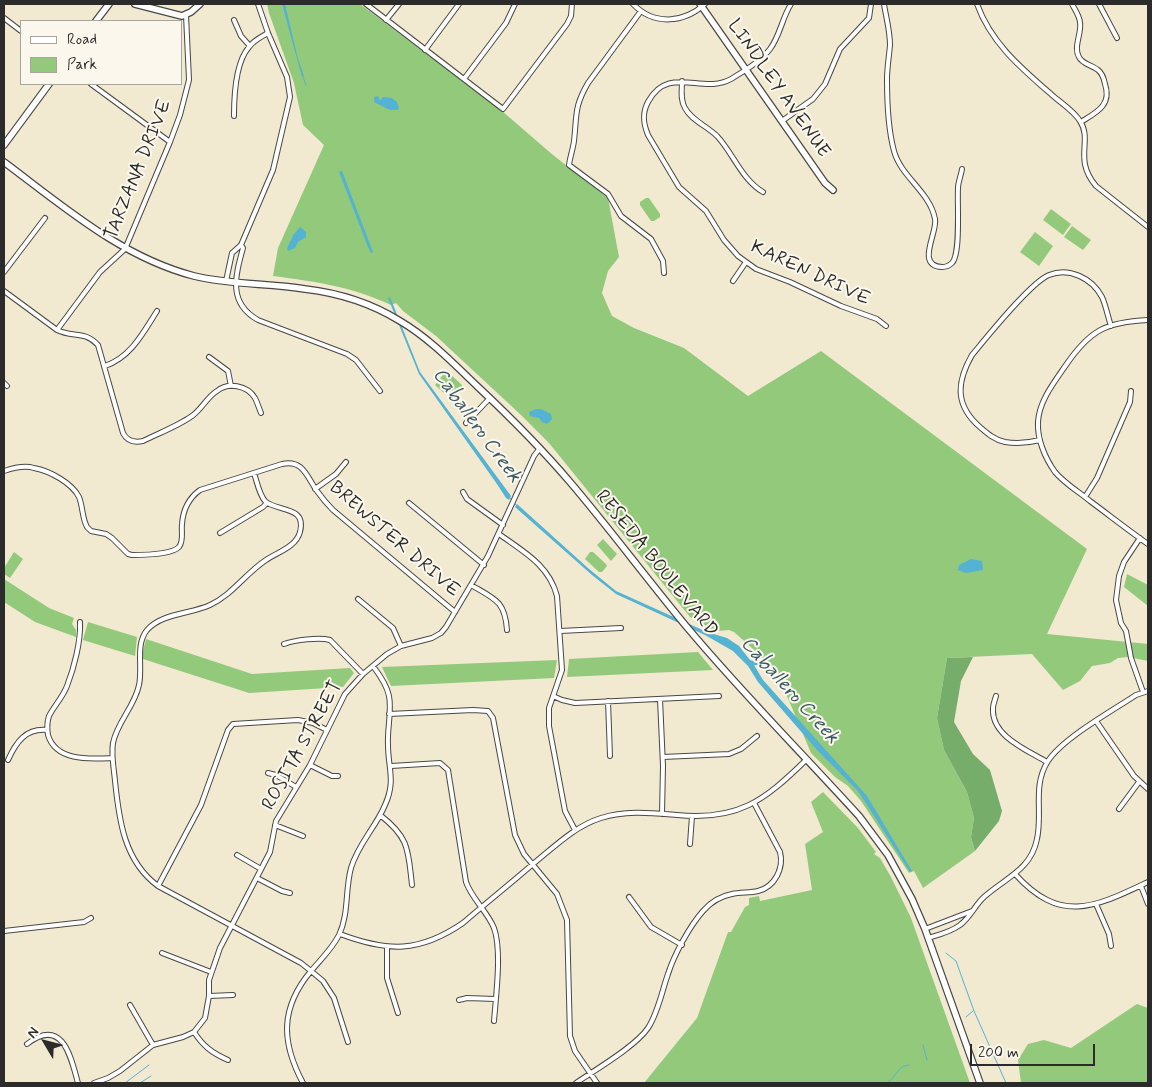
<!DOCTYPE html>
<html>
<head>
<meta charset="utf-8">
<style>
  body { margin:0 }
  #map { position:relative; width:1152px; height:1087px; overflow:hidden; background:#f2e9d1; font-family:Mynerve,sans-serif }
  canvas { display:block }
  .frame { position:absolute; inset:0; border:5px solid #2b2b2b; pointer-events:none }
  .legend { position:absolute; left:20px; top:20px; width:162px; height:65px; box-sizing:border-box; background:#fbf7ec; border:1px solid #a8a59f; margin:0; padding:6px 9px; list-style:none; font-size:15px; color:#2b2b2b }
  .legend li { display:flex; align-items:center; gap:10px; height:25px }
  .legend b { width:25px; border:1px solid #a8a59f }
  .north { position:absolute; left:20px; top:1017px; width:50px; height:50px; -webkit-text-stroke:4px #fbf7ec; paint-order:stroke; rotate:307deg; font-size:14px; font-weight:700; line-height:20px; text-align:center; color:#2b2b2b }
  .north::after { content:''; display:block; margin:auto; width:18px; height:22px; background:#2b2b2b; clip-path:polygon(50% 0,100% 100%,50% 72%,0 100%) }
  .scale { position:absolute; left:970px; top:1044px; width:125px; height:22px; box-sizing:border-box; border:2px solid #2b2b2b; border-top:0; padding-left:6px; font-size:15px; line-height:18px; white-space:nowrap; color:#2b2b2b; -webkit-text-stroke:4px #fbf7ec; paint-order:stroke }
</style>
</head>
<body>
<div id="map">
<canvas width="1152" height="1087"></canvas>
<div class="frame"></div>
<ul class="legend">
<li><b style="height:6px;background:#fff"></b>Road</li>
<li><b style="height:14px;background:#93c97b"></b>Park</li>
</ul>
<div class="north">N</div>
<div class="scale">200 m</div>
</div>
<script>
const g = document.querySelector('canvas').getContext('2d');
g.lineJoin = 'round';
function fill(path, color) { g.fillStyle = color; g.fill(path, 'evenodd'); }
function stroke(path, color, width, dash) { g.strokeStyle = color; g.lineWidth = width; g.lineCap = dash ? 'butt' : 'round'; g.setLineDash(dash || []); g.stroke(path); }
function label(font, color, halo, rows, align = 'center') {
  g.font = font + ' Mynerve,sans-serif'; g.lineWidth = 4; g.setLineDash([]); g.textBaseline = 'middle'; g.strokeStyle = halo; g.fillStyle = color; for (const [text, x, y, turn = 0] of rows) {
    g.save(); g.translate(x, y); g.rotate((+turn || 0) * Math.PI / 180); g.textAlign = isNaN(turn) ? turn : align; if (halo) g.strokeText(text, 0, 0); g.fillText(text, 0, 0); g.restore();
  }
}
const green = new Path2D(`
  M267,4H360L502,111L553,155L608,198L619,257L608,271L602,293L612,316L634,328L684,348L748,396L821,351L1087,549L1047,634L1148,644V661L1128,657L1118,658L1110,663L1092,666L1080,681L1063,690L1032,654L947,658L937,718L944,750L967,792L974,818L971,837L975,851L923,888L914,871L909,873L861,801L848,786L835,777L811,753L779,677L752,648L734,632L729,630L717,631L708,630V627L690,617L549,443L521,415L436,336L403,311L396,303L391,305C349,286 318,282 273,276L278,248L324,145L303,125L294,83L269,13Z
  M646,198H649L660,214V217L654,221H651L640,205V202Z
  M1051,209L1071,224L1063,235L1043,220Z
  M1072,226L1091,240L1083,250L1064,237Z
  M1035,232L1053,246L1039,266L1020,252Z
  M445,372H448L462,385V388L457,394H455L449,388L444,393L435,385Z
  M603,539L617,554L611,561L597,545Z
  M14,552L23,559L10,578L4,574V568Z
  M590,552H593L606,564L607,566L602,572H599L585,559Z
  M1127,574L1148,585V606L1124,587Z
  M4,579L49,608L74,618L72,624L76,630V637L35,622L4,602Z
  M88,622L137,637L135,656L83,640Z
  M146,639L252,674L350,668L354,673L343,687L249,693L143,659V651Z
  M698,652L713,670L567,677L569,659Z
  M557,660L554,678L391,686L382,667Z
  M823,792L858,828L876,852L874,854L880,858L891,877L911,918L970,1083H644L697,1018L728,932H731L745,907L749,905V898L759,896L760,901L812,890L805,844L823,832L811,802Z
  M1137,1004L1148,1008V1083H1021L1018,1060L1028,1044L1044,1040L1071,1048Z`);
const forest = new Path2D(`
  M973,657L961,681L954,722L973,754L990,770L1002,811L999,821L975,851L971,837L974,818L967,792L944,750L937,718L947,658Z`);
const water = new Path2D(`
  M282,4H285L298,59L304,76L302,77Z
  M376,96L379,97L380,101L383,97L392,98L397,102L399,108L397,110H390L374,102V98Z
  M342,171L373,252L371,253L368,247L339,172Z
  M300,227L306,232V237L298,242L295,248L288,251L287,248L294,234Z
  M390,297L420,372L511,496L509,500L506,498L497,484L419,374L388,298Z
  M536,409H541L551,414L552,419L547,424L542,422L539,418L530,416L529,412Z
  M517,504L589,569L616,591L707,632L727,638L739,646L750,660L759,663H770L772,666L754,665L763,680L867,796L912,871L910,872L858,791L818,751L758,682L748,666L733,651L705,635L616,594L592,575L515,507Z
  M971,559L982,561L983,570L966,573L958,570L959,565Z`);
const stream = new Path2D(`
  M303,77L306,85
  M510,498L517,506
  M946,953L956,961L974,1011L1006,1083
  M966,1017L973,1011
  M923,1045L927,1060
  M125,1083L149,1065
  M140,1083L151,1076
  M887,1083C896,1078 898,1065 909,1065`);
const street = new Path2D(`
  M258,4L268,33L287,77L290,97L273,170L241,245L243,248C235,277 228,303 258,320L347,354L356,360L380,391
  M366,4L503,109L567,24L571,16L572,4
  M633,4C654,26 684,23 705,4
  M791,4C782,18 780,36 770,49C761,61 744,71 731,79C703,95 668,64 648,102C642,113 643,123 648,135L679,187L706,211L724,240L738,256L756,269L790,282L841,306L877,319L886,326
  M884,4C886,17 890,31 890,45C889,57 887,68 887,79C887,102 888,129 894,151C901,177 930,192 935,219C938,232 915,266 942,267C946,267 950,265 952,263C961,254 957,203 958,188C958,182 961,176 962,169
  M977,4C991,43 1021,68 1052,95C1061,103 1074,111 1080,121C1093,141 1073,159 1096,186L1148,227
  M1072,4C1075,10 1079,15 1080,22C1082,33 1073,47 1079,57C1082,64 1092,65 1098,70C1102,73 1104,79 1105,84C1112,105 1097,112 1081,122
  M1099,4L1117,38
  M641,11L588,83C574,107 577,115 574,141C573,149 570,157 569,165L608,194L621,216L651,239L663,261L664,273
  M4,18L21,31
  M234,20L241,36L249,45
  M386,20L399,4
  M425,50L459,4
  M464,79L506,23L515,4
  M682,81C682,90 680,100 685,108C691,120 707,126 717,136C733,153 742,180 763,192
  M91,84L170,142
  M234,116C234,96 235,63 249,47C254,40 261,37 268,33
  M782,121L813,99L825,84L840,49L869,18L871,4
  M4,272L45,218
  M226,281L232,253L241,245
  M733,281L746,262
  M4,291L57,330C73,338 84,330 98,345L123,433C127,441 134,443 143,441C159,433 178,426 192,416C202,409 207,397 217,391C228,382 247,385 255,398C257,402 259,408 261,413
  M1148,320C1106,322 1090,330 1066,365C1055,381 1039,401 1038,422C1037,439 1045,458 1055,472C1064,483 1079,492 1090,501C1109,515 1128,530 1148,544
  M57,330L100,272L125,249L170,142L180,115L189,80L186,15
  M209,357L228,371L231,386
  M105,366C131,357 143,333 157,311
  M4,383L7,386
  M466,423L490,398
  M1040,440C1028,443 1017,444 1005,442C995,440 988,434 981,428C955,406 956,383 972,355C987,337 1031,282 1049,275C1069,267 1092,278 1102,297C1106,306 1108,317 1111,326
  M4,471C13,468 24,465 34,468C50,471 72,483 79,497C83,507 82,518 87,527L91,531L106,534L112,538L128,554L132,555C144,555 171,555 179,547C184,541 181,531 182,524C183,510 189,498 200,490L282,464C303,459 307,477 317,491C322,498 327,504 333,510L455,612
  M254,473C257,482 259,494 265,501C276,512 307,505 300,532C296,547 278,552 266,560C246,573 232,595 210,605C191,614 162,613 147,630C135,645 143,667 139,685C135,706 117,722 113,743C111,756 114,769 115,781C119,820 124,861 158,886L301,963L311,971L323,981L334,998L348,1042
  M315,489L336,474L346,462
  M463,492L467,499L503,525
  M1085,497L1097,478L1130,402L1131,391
  M409,503L484,565
  M220,533L263,507L267,503
  M499,534C524,552 549,565 557,596L562,670L549,708V726L565,811L575,830
  M1140,538L1124,562L1119,576L1116,600L1121,623L1126,631L1131,658L1143,692
  M471,585C495,599 505,601 507,630
  M358,599L393,628L401,646
  M80,622C81,641 74,668 67,686C63,697 54,706 49,716C47,722 47,729 48,735C56,762 91,759 112,758
  M560,631L621,628
  M284,644C295,640 319,637 330,640L363,674
  M553,696L562,700L575,703L719,696
  M996,696C995,700 993,704 993,708C991,736 1027,750 1047,762
  M660,699L663,766L662,814
  M608,701L610,756
  M389,714L473,710L488,711L493,718L515,835L524,854L557,894L567,920L570,1036L575,1051L597,1083
  M1096,721L1134,776L1148,789
  M663,757L729,754L741,749L757,736
  M8,760C16,742 26,728 47,730
  M310,765L332,776H338
  M391,766L440,763L448,770L466,882C472,899 487,911 494,928C502,950 496,996 494,1021
  M268,773L276,775L296,787
  M1119,809L1139,782
  M380,815C410,838 408,851 412,885
  M275,825L303,836
  M690,844L692,816
  M237,855L261,869
  M1015,874C1061,925 1095,907 1148,882
  M257,878L282,891L290,893
  M158,886L201,805L228,730L233,724L298,720L313,723L327,730
  M1141,886L1148,904
  M629,897L651,927L682,945
  M1096,904L1109,934L1111,946
  M925,929L972,911
  M4,931L84,922L91,918
  M340,934C388,952 419,953 463,923C486,903 510,884 533,864C554,847 575,826 601,818C626,810 652,813 677,815C738,821 764,801 806,760
  M928,938C938,935 951,932 960,925C970,918 975,905 984,897C1005,878 1031,870 1037,839C1043,812 1032,786 1048,761C1063,738 1112,711 1136,695L1148,691
  M387,947V978L398,1013
  M162,953L211,972
  M209,996L233,995
  M459,1000L467,998L495,999
  M130,1005L153,1045
  M194,1032C203,1046 212,1053 228,1060
  M27,1044C63,1016 71,1058 78,1083
  M94,1083L108,1078L120,1071L153,1045L183,1037L194,1032L205,1018L209,996V980L220,948L270,852L276,821L310,765L345,694L363,674L387,654L401,646L432,638L441,633L446,627L488,556L534,456L540,448
  M303,1083C281,1042 280,1008 311,971C321,959 332,949 339,935C349,914 345,890 351,868C358,844 376,827 385,805C396,781 388,768 388,745C387,729 392,711 389,696C387,685 379,674 373,666
  M576,1083C595,1070 636,1046 648,1028C658,1013 662,991 668,974C674,955 689,927 703,911C710,903 721,896 732,894C740,892 750,893 758,891C775,887 784,868 780,852L754,803`);
const secondary = new Path2D(`
  M135,4L182,16L191,12L200,4
  M700,4L825,183L833,190
  M96,21L109,4
  M4,145L49,84
  M4,162C63,206 121,257 194,276C231,285 268,283 305,289C339,293 371,303 400,321C429,338 453,363 477,386C509,416 541,448 570,482C610,529 647,579 686,626C741,692 802,753 859,816L888,855L912,899L925,929L980,1083`);
const streetNames = [
  ["LINDLEY AVENUE",778,89,55],
  ["TARZANA DRIVE",139,170,-68],
  ["KAREN DRIVE",810,274,25],
  ["BREWSTER DRIVE",394,540,41],
  ["RESEDA BOULEVARD",656,564,51],
  ["ROSITA STREET",303,746,-61]
];
const waterNames = [
  ["Caballero Creek",476,426,54],
  ["Caballero Creek",789,691,48]
];
fill(green, '#93c97b');
fill(forest, '#76ad6b');
fill(water, '#54b2d2');
stroke(stream, '#54b2d2', 1);
stroke(street, '#494844', 6);
stroke(secondary, '#494844', 8);
stroke(street, '#fff', 4);
stroke(secondary, '#fff', 5.5);
label('19px', '#2b2b2b', '#fbf7ec', streetNames);
label('italic 20px', '#395a65', '#fbf7ec', waterNames);
</script>
</body>
</html>
